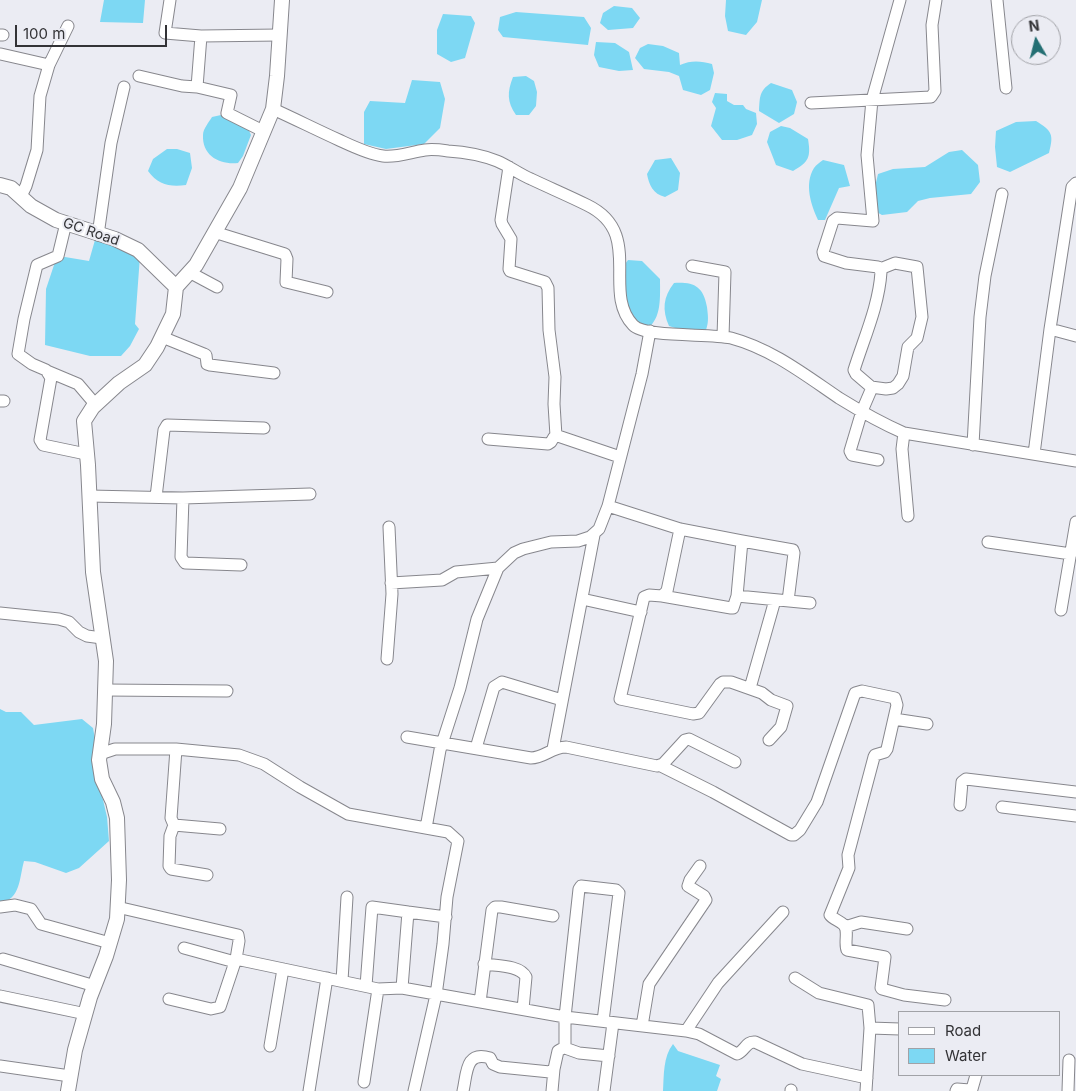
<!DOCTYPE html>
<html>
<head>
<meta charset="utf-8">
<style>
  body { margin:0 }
  #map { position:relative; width:1076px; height:1091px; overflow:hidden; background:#ebecf3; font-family:Inter,sans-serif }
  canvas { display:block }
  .legend { position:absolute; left:898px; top:1011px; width:162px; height:65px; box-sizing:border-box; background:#ebecf3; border:1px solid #a1a2a7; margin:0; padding:6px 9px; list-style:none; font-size:15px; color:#333336 }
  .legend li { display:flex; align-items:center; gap:10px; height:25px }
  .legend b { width:25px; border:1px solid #a1a2a7 }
  .north { position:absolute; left:1011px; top:15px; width:50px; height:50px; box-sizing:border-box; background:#ebecf3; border:1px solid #a1a2a7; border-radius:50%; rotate:352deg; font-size:14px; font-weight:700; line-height:20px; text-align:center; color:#333336 }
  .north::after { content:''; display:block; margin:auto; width:18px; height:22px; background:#246f73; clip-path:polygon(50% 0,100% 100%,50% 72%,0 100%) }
  .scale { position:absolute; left:15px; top:25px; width:152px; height:22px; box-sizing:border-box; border:2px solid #333336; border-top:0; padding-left:6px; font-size:15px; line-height:18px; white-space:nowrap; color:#333336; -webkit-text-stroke:4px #ebecf3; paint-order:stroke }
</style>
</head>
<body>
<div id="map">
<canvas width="1076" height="1091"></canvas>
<ul class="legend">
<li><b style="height:6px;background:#fff"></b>Road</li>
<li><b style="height:14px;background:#7dd8f3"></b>Water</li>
</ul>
<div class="north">N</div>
<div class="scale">100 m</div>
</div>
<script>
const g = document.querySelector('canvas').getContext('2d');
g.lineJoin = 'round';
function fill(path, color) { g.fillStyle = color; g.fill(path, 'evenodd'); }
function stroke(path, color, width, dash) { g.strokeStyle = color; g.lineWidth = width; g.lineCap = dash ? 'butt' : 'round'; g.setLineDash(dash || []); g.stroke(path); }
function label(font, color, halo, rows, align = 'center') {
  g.font = font + ' Inter,sans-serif'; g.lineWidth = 4; g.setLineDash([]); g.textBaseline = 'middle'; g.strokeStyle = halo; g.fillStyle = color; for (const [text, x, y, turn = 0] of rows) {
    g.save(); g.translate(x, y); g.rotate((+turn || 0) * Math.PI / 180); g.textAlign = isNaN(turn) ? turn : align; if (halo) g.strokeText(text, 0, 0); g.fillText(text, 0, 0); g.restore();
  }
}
const water = new Path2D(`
  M104,0H145L143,23L100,22Z
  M726,0H762L757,22L746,35L728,31L725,16Z
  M614,6L632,8L640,18L633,28L608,30L600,23L603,13Z
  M516,12L584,17L591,28L588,45L503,37L498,30L500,17Z
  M443,14L471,16L475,23L465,58L451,62L437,54V30Z
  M596,42L615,43L629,52L633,70L619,71L599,67L594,55Z
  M648,44L663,46L679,53L680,65C691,60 701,61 712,64L714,73L710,90L701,95L683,90L679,76L669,72L644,69L635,58L640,48Z
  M526,76L534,81L537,92L536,106L529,115H516C507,102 507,92 513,77Z
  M412,80L440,82L445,99L440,128L424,144L386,149L364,144V112L370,101L405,103Z
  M771,83L792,90L797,102L794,114L779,123L759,111C760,97 759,91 771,83Z
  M715,93L727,94V101L734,105H743L746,109L756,113L757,124L752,135L737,140H722L711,126L716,108L712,102Z
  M221,115L247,126L251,135L243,156L238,163C220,165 202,156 203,135C203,129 209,122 212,117Z
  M1036,121C1052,131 1054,134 1049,153L1010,172L997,167L995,147L996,131L1016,122Z
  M781,126L790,128L808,139C811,157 809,162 793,171L776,165L767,142L770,132Z
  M167,149H177L190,153L192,168L186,185C170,187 158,185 148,171L153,159Z
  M962,150L978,165L980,182L971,194L930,198L918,201L907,212L882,215L873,210L874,191L878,174L893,169L925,167L949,152Z
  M671,158L680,173L678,190L665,197C653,194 649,185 647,174L655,160Z
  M823,160L844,165L850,186L839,188L825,220H818C811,205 804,184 814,168C816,165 820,162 823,160Z
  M102,238L140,256L135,324L139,329L130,346L121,356H90L45,345L46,289L56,259L65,257L89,261L95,240Z
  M628,260L642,261L660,279C660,297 662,318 647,329L633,323L623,294L620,271Z
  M674,283C694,282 703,286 707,307C708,316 709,321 706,330L688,332L669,326C662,310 663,297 674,283Z
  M0,709L6,712H21L34,725L82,719L93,728L98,755L97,774L107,817L109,841L79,868L66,873L35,862L24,861C19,879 21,898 0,904Z
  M673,1044L678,1051L720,1065L716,1076L721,1079L717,1091H663C664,1075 663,1057 673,1044Z`);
const minor = new Path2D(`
  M170,0L165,33L201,36L197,87L231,95L227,113L263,131
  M997,0L1006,88
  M0,35H3
  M201,36L279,35
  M1,54L49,65
  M139,76L182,86L197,87
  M811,103L931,97L935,91L932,25L936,0
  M273,109C295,119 317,130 339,140C352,146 368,154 383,156C396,158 411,152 425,150C432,149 441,150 448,151C464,152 482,155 497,161C509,166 519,174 531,179C550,188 569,196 587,205C645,233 601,291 633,325C645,338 710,333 731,338C772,349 805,375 839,398C860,411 881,423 904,433L1076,461
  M509,167L501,220L502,224L511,239L509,269L510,271L545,282L548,288L549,330L555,377L554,404L556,436
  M21,196L26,186L37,150L40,96L49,65L68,26
  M66,223L58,256L37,265L24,319L18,354L32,364L46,370L51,378L40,440L43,445L86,454
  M214,232L285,254L287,259L286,282L327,292
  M98,235L111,143L124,87
  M692,266L725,272L723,337
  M189,272L217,287
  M1050,329L1076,336
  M162,337L204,354L206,355L207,364L210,365L274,373
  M47,371L78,384L95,404
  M871,387L886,389L893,388L898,384L903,376L908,347L917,338L922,317L917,267L895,263L880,269
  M0,401H4
  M904,433L902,449L908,516
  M488,439L548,444L551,442L554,437L558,436L620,457
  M973,445L980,317L985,276L1002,194
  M1034,454L1050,329L1072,187L1076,183
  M878,460L852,455L850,451L862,411L871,390L870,386L856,374L854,370C864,338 879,305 881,272L878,267L846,263L824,256L823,252L833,221L837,218L873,221L867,155L872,100L900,0
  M89,496L183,498L310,494
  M156,497L164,430L167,425L264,428
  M183,498L181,557L185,563L241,565
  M608,506L680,529L742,541L793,550L794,553L788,601
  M680,529L667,591L662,596L649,595L644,597L620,699L693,714L699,713L720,684L723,682H731L762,693L771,700L787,706L781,727L769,740
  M988,542L1071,554
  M391,583L442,580L456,572L498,568
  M662,596L731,608H733L737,596L810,603
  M737,596L742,541
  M582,599L641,612
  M1061,610L1076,522
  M0,613L59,619L69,622L79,632L87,636L102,638
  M387,659L392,594L389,527
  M750,688L775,600
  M105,690L227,691
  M894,719L927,724
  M407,737L531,758C544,758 552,747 566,747L657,766L663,764L685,740L689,739L735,762
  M476,748L494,687L502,682L562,700
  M176,749L171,818L174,825L220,829
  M553,749L594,535
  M100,754L115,749H176L239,755L264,764L300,787L348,814L448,832L458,841L447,897L443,944L436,995L414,1091
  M661,766L713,792L791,835H794L800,830L817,802L855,693L862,691L895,698L897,705L887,749L885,752L875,755L874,757L848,855L849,868L830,915C833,919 840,921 844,925C849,931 844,943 847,950L885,957L881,988L882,989L904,995L945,1000
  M960,805L962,782L966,779L1076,792
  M1002,807L1076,816
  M174,825L170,836L169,866L171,869L207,875
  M426,828L440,750L460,688L477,619L498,568L514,553L523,549L551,542L578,541L590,537L599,529L608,506L642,374L650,331
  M0,907L15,905L31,909L41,924L110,943
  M117,907L238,935L239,941L236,959L378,989L402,988L565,1017L686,1031L699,1034L737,1054C745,1051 746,1041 755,1042L802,1064L867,1078
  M408,912L446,917
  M845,927L861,922L907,929
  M184,948L235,962
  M3,959L95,986
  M484,964C497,966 520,965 526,977L523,1009
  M795,978L819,993L868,1005L870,1028L866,1091
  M342,981L347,897
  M366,986L372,907L408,912L402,988
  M0,996L86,1014
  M169,999L211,1009L220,1007L236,959
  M480,1002L492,910L495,907H501L553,916
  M642,1026L649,984L706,900L704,896L688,886L690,880L700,866
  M870,1028L900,1029
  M686,1031L718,983L783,912
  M270,1046L283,969
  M565,1048L579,1053L609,1056
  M0,1066L70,1076
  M364,1082L378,989
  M309,1091L327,978
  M463,1091C467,1074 465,1050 490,1058L493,1064L500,1067L550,1072L554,1069L558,1051L565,1047V1017L579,889L581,886L616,890L619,893L603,1021
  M552,1091L554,1069
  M604,1091L613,1023
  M791,1091V1090
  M956,1091L957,1089L970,1090L972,1089L976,1075
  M1068,1091L1069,1060`);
const tertiary = new Path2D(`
  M0,185L11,188L31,206L56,220L115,239L138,250L176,287
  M68,1091L75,1050L90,997L106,956L117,919L119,880L117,818L113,802L102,779L99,760L104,724L106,661L93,572L88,465L84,421L93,407L119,383L145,365L157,347L173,314L176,287L196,265L240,188L273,109L277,76L282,0`);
const streetNames = [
  ["GC Road",91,232,19]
];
fill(water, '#7dd8f3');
stroke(minor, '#87878d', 13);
stroke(tertiary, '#87878d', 16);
stroke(minor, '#fff', 11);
stroke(tertiary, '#fff', 14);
label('14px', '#333336', '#ebecf3', streetNames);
</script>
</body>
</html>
